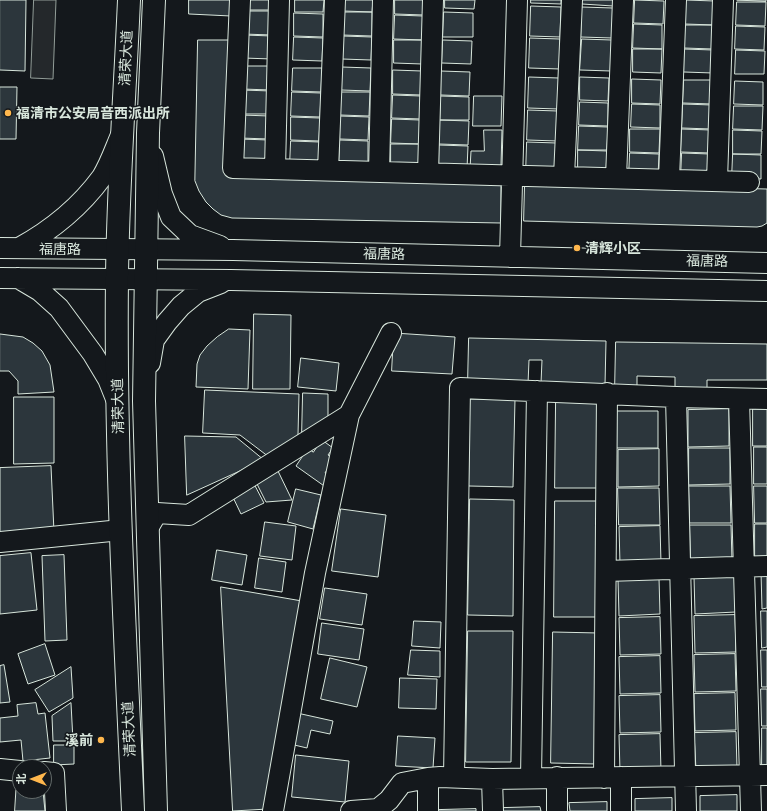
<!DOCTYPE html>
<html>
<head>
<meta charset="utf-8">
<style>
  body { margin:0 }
  #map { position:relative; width:767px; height:811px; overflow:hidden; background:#14181c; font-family:Commissioner,"Noto Sans SC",sans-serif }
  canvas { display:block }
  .north { position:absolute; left:12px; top:759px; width:40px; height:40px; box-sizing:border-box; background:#14181c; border:1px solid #626a69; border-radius:50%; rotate:270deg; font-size:11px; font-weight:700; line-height:16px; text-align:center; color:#d8e6dc }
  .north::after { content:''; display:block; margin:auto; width:14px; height:18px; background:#ffb74d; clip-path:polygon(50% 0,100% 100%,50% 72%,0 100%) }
</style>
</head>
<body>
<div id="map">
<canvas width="767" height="811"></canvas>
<div class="north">北</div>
</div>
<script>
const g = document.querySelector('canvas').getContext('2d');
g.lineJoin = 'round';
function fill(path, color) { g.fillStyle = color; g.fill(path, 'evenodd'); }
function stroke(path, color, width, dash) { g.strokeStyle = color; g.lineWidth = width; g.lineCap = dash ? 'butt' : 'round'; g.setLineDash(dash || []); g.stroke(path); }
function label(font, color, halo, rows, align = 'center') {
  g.font = font + ' Commissioner,"Noto Sans SC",sans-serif'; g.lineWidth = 3; g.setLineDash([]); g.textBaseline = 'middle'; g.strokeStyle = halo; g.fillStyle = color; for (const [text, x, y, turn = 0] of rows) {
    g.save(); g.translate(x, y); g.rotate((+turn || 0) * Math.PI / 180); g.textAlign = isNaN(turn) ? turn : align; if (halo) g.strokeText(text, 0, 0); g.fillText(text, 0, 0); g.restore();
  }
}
const parking = new Path2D(`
  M34,0H56L53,79L31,78Z`);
const building = new Path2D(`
  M0,0H26L25,71L0,70Z
  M189,0H232L231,16L189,14Z
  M245,0H274L273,10H245Z
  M295,0H324L323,12H295Z
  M344,0H373L372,12L344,11Z
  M395,0H424V15L395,14Z
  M445,0H475L474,9L445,8Z
  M531,0H561V4L531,3Z
  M582,0H613V6L582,4Z
  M635,0L664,1L663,24L634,23Z
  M686,0L715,1L714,25L685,24Z
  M737,0H766V1Z
  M737,2H766L765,26L736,25Z
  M531,6L561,7L560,37L530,36Z
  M582,7L613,8L612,38L581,37Z
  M244,11H273L272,35L243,34Z
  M343,12H372V36L342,35Z
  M444,12L473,13V37H443Z
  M294,13L323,14V37L294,36Z
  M395,15L423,16V40L394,39Z
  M634,24L662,25V49L633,48Z
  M685,25H714L713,49L684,48Z
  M736,26L765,27L764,50L735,49Z
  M244,35L272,36V59L243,58Z
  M343,36L372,37L371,60L342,59Z
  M294,37L323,38L322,61L293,60Z
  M530,38L560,39V69L529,68Z
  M582,39L612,40L611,71L580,70Z
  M198,40H231L228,177L501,182V223L232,218L221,215L213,209L206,202L199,191L195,181Z
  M394,40H423L422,64L394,63Z
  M443,40L472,41L471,64L442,63Z
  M633,49H662L661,73L633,72Z
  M684,49L713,50V73L684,72Z
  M736,50L765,51L764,74H735Z
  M242,66H272L271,90L242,89Z
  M342,67L371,68L370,91L341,90Z
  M293,68H322L321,92L292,91Z
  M393,70L422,71L421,95L393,94Z
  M441,71L470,72L469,96L441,95Z
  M529,77L559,78L558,109L528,108Z
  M580,77L609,78L608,101L580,100Z
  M632,79L661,80L660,104L632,103Z
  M684,80H712V104L683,103Z
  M735,81L763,82V105L734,104Z
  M0,87H17L16,139H0Z
  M242,90L271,91L270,114H241Z
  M292,92L321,93L320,117L291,116Z
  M341,92H370L369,116L340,115Z
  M393,95L421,96V119L392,118Z
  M441,96L469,97V120H440Z
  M474,96H502L501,126H473Z
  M580,102L608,103V126L579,125Z
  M632,104L660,105V128L631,127Z
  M683,104L712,105L711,129L682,128Z
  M734,106H763L762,130L733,129Z
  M528,110L558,111L557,141L527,140Z
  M241,115L270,116L269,139L240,138Z
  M340,116L369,117L368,140L340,139Z
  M291,117L320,118L319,141L291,140Z
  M392,119L420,120V144L391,143Z
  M440,120L469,121L468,145L439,144Z
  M579,126L608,127L607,150H578Z
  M630,129H660L659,153L630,152Z
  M682,129L711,130L710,153L681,152Z
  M484,130H502L501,165L494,170L470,169L471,151H484Z
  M733,130L762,131L761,154H733Z
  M240,139L269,140V163L240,162Z
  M340,140L368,141V164H339Z
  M291,141L320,142L319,165H290Z
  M527,142L557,143L556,173H526Z
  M391,144H420L419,168L391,167Z
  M439,145L468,146L467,169L439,168Z
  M578,150L607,151L606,174H578Z
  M630,153L659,154L658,177L629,176Z
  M682,153L710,154V177H681Z
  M733,154L761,155V179L732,178Z
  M525,183L767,189V223L762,226L757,227L524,221Z
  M254,314L291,315L290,389H253Z
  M229,329L250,330L248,389L196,387L197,364L200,355L207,346L217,337Z
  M394,333L455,337L452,374L392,371Z
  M0,334L23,337L33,343L42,351L50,365L54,392L18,394V381L9,371H0Z
  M469,338L606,341L605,385L541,383L542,360H529L528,384L468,382Z
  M616,342L767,344V380H707V390H675V377L637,376V389H615Z
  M301,358L339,363L336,391L298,387Z
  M205,390L299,394L298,435L269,457L240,435L203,433Z
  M303,393L328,394V421L302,433Z
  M14,397H54V463L14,464Z
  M470,399H515L513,487L469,486Z
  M556,400L600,401L599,488H555Z
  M729,409V446L688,447V410Z
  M753,409H767V446H753Z
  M617,411H658V448H617Z
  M185,436L236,437L264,460L187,495Z
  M322,440L333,448L328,455L334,459L325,473L334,479L327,488L296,466L308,448L313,452Z
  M754,447H767V484H754Z
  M689,448H730V484L689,485Z
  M659,449V486L618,487V450Z
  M51,466L54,532L0,535V468Z
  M277,469L292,500L266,502L255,480Z
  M252,480L264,503L241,514L230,491Z
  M689,486H730L731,523H690Z
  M754,486H767V523H755Z
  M618,488H659L660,525H619Z
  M296,489L321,495L313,529L288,522Z
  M470,499L514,500L513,616L468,615Z
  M555,501H600L598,617H554Z
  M341,509L386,515L378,577L332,571Z
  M265,522L296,526L292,560L260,556Z
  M755,524H767V561H755Z
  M690,525H731L732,561L691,562Z
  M660,526L661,563L620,564L619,527Z
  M217,550L247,555L242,585L212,580Z
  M31,553L37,610L0,614V556Z
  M64,555L67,640L45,641L42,556Z
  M259,558L286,562L282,592L255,588Z
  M767,571V608L762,609L761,572Z
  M735,576L736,612L695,614L694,577Z
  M659,578L660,614L619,616L618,579Z
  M221,587L302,601L268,809L233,811Z
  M325,588L367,594L362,625L320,619Z
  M761,611H767V647L762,648Z
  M735,615L736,652L695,653L694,616Z
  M660,617L661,654L620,655L619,618Z
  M414,621L441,622L440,648L412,646Z
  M322,623L364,629L359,660L318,654Z
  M468,631H513L511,762H466Z
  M553,632L599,633L597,764L551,763Z
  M45,644L55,675L28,684L18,654Z
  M411,650L440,651V677L408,675Z
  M761,650H767V687H762Z
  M735,654L736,691L695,692L694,655Z
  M660,656L661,693L620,694L619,657Z
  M330,658L367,667L357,707L321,699Z
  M4,665L10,702L0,703V666Z
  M71,667L73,698L49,712L35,690Z
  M400,678L437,679L436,709L399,708Z
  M761,689H767V726H762Z
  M735,693L736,730L695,731L694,694Z
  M660,695L661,732L620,733L619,696Z
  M36,703L38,714L45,713L50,758L23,761L21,740L0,742V718L18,716L17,705Z
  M71,703L73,741H53L52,716Z
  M297,713L333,721L330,734L311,730L307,748L290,744Z
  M762,728H767V765H762Z
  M736,732L737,768L696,770L694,733Z
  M660,734L661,771L620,772L619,735Z
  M398,736L435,738L433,768L396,766Z
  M54,745H74V764L54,765Z
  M296,755L349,761L345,802L292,797Z
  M17,779H20V791H43L45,811H15Z
  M737,795V811H700V796Z
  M672,798V811H635V799Z
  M607,802V811H570L569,803Z
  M540,807L541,811H503V808Z
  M476,809V811H438V810Z`);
const minor = new Path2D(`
  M240,0L233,168L749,182
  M153,156L162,194L171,217L190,235L220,246
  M275,169L279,0
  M328,170L335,0
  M379,172L383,0
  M428,173L433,0
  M564,177L572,0
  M616,178L623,0
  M669,179L676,0
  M717,181L723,0
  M0,248L233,250L767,263
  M19,248C52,230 80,207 102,177C110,164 115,149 121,135
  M510,257L517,0
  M0,278L231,280L767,291
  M18,278L40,291L59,308L93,354L108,379L116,399
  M150,363L154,340L167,322L181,306L198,292L221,283
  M676,397L686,811
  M739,399L751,811
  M147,530L157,513L189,515L349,415
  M0,542L121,530
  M606,571L767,566
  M0,769L20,771
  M44,772L54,773L56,811
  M454,777L460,388L676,397L767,399
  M557,777V811
  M621,777V811
  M428,778V811
  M531,778L537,391
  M604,778L607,393
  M492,779L493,811
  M273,811L315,573L349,415L391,333
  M351,811L378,809L389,800L402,783L428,778L440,777L492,779L767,775`);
const major = new Path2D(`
  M129,0C125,92 118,185 117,277C115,455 125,633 133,811
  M154,0L148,133L144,401L156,811`);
const markers = [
  [8,113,4,"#ffb74d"],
  [577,248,4,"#ffb74d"],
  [101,740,4,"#ffb74d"]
];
const streetNames = [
  ["清荣大道",126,58,-87],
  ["福唐路",60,249],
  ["福唐路",384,254,1],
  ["福唐路",707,261,1],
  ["清荣大道",118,406,-91],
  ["清荣大道",129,729,-93]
];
const poiNames = [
  ["福清市公安局音西派出所",16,113],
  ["清辉小区",585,248],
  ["溪前",93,740,"right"]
];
fill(parking, '#24282b');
stroke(parking, '#939e99', 1);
fill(building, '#2c363c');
stroke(building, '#d8e6dc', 1);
stroke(minor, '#d8e6dc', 22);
stroke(major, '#d8e6dc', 24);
stroke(minor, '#14181c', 20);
stroke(major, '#14181c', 22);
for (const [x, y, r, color] of markers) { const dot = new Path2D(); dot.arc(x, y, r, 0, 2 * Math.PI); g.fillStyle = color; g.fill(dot); stroke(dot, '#14181c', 1.5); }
label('14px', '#d8e6dc', '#14181c', streetNames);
label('bold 14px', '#d8e6dc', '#14181c', poiNames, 'left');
</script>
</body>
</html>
